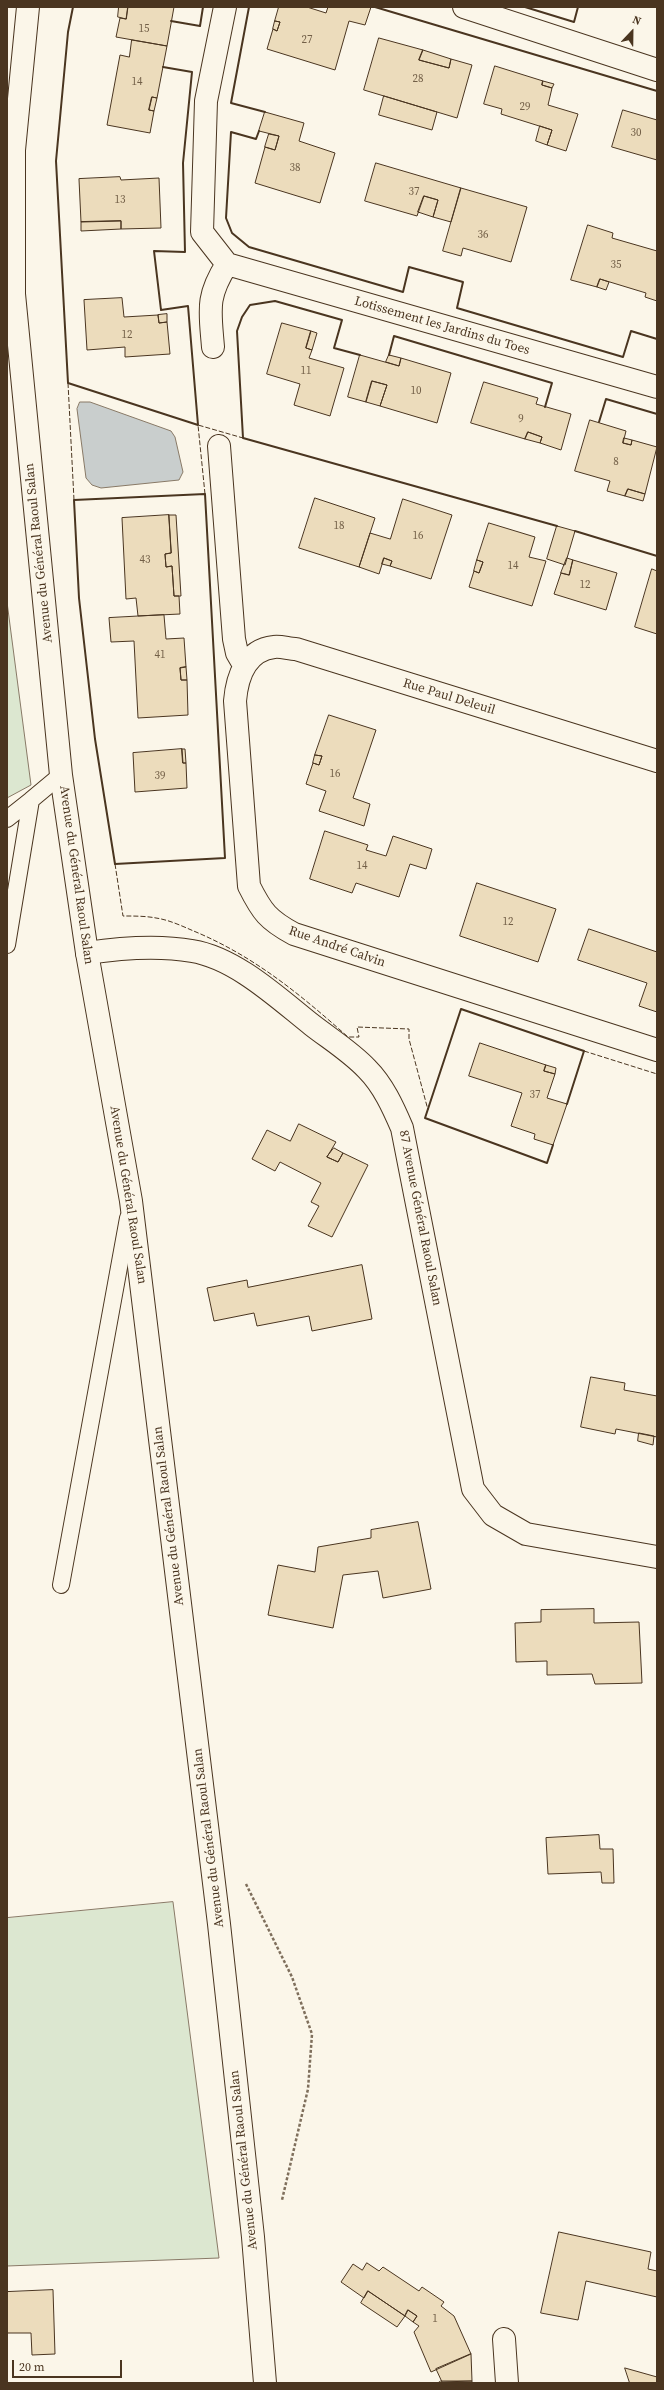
<!DOCTYPE html>
<html>
<head>
<meta charset="utf-8">
<style>
  body { margin:0 }
  #map { position:relative; width:664px; height:2390px; overflow:hidden; background:#fbf6e9; font-family:"Source Serif 4",serif }
  canvas { display:block }
  .frame { position:absolute; inset:0; border:8px solid #4a3520; pointer-events:none }
  .north { position:absolute; left:612px; top:12px; width:40px; height:40px; -webkit-text-stroke:3px #fbf6e9; paint-order:stroke; rotate:22deg; font-size:11px; font-weight:700; line-height:16px; text-align:center; color:#4a3520 }
  .north::after { content:''; display:block; margin:auto; width:14px; height:18px; background:#4a3520; clip-path:polygon(50% 0,100% 100%,50% 72%,0 100%) }
  .scale { position:absolute; left:12px; top:2360px; width:110px; height:18px; box-sizing:border-box; border:2px solid #4a3520; border-top:0; padding-left:5px; font-size:12px; line-height:14px; white-space:nowrap; color:#4a3520; -webkit-text-stroke:3px #fbf6e9; paint-order:stroke }
</style>
</head>
<body>
<div id="map">
<canvas width="664" height="2390"></canvas>
<div class="frame"></div>
<div class="north">N</div>
<div class="scale">20 m</div>
</div>
<script>
const g = document.querySelector('canvas').getContext('2d');
g.lineJoin = 'round';
function fill(path, color) { g.fillStyle = color; g.fill(path, 'evenodd'); }
function stroke(path, color, width, dash) { g.strokeStyle = color; g.lineWidth = width; g.lineCap = dash ? 'butt' : 'round'; g.setLineDash(dash || []); g.stroke(path); }
function label(font, color, halo, rows, align = 'center') {
  g.font = font + ' "Source Serif 4",serif'; g.lineWidth = 3; g.setLineDash([]); g.textBaseline = 'middle'; g.strokeStyle = halo; g.fillStyle = color; for (const [text, x, y, turn = 0] of rows) {
    g.save(); g.translate(x, y); g.rotate((+turn || 0) * Math.PI / 180); g.textAlign = isNaN(turn) ? turn : align; if (halo) g.strokeText(text, 0, 0); g.fillText(text, 0, 0); g.restore();
  }
}
const green = new Path2D(`
  M7,602L31,785L7,798Z
  M173,1902L219,2258L7,2266V1918Z`);
const water = new Path2D(`
  M80,402H90L171,431L175,437L183,472L179,480L101,488L92,485L86,478L77,409Z`);
const building = new Path2D(`
  M119,7H128L126,19L118,17Z
  M128,7H174L167,46L116,37L120,18L126,19Z
  M279,7H307L326,13L328,7H371L365,25L349,21L335,70L267,49L273,29L277,31L280,22L275,21Z
  M275,21L280,22L277,31L273,29Z
  M379,38L423,50L419,60L449,68L451,59L472,65L457,118L364,90Z
  M132,40L167,46L157,98L152,97L149,110L154,111L150,133L107,125L120,55L129,57Z
  M423,50L451,59L449,68L419,60Z
  M495,66L543,81L542,85L552,88L548,105L578,114L566,151L547,145L552,130L501,114L502,109L484,104Z
  M543,81L554,84L552,88L542,85Z
  M384,96L437,112L432,130L379,115Z
  M152,97L157,98L154,111L149,110Z
  M623,110L657,120V160L612,147Z
  M265,112L304,123L299,141L335,153L320,203L255,183L265,147L275,150L279,136L259,131Z
  M540,126L552,130L547,145L536,141Z
  M269,134L279,136L275,150L265,147Z
  M376,163L461,188L451,222L433,217L438,200L424,196L417,216L365,201Z
  M120,177L121,180L159,178L161,228L121,229V221L81,222L79,179Z
  M461,188L527,207L511,262L463,248L461,256L443,251Z
  M424,196L438,200L433,217L418,212Z
  M121,221V229L81,231V222Z
  M588,225L613,233L612,238L657,251V301L645,297L646,293L600,279L597,287L571,280Z
  M600,279L609,282L606,290L597,287Z
  M122,298L124,317L158,315L159,323L167,322L170,354L125,357V347L87,350L84,300Z
  M167,314V322L159,323L158,315Z
  M282,323L311,331L306,348L312,350L309,358L344,368L330,416L294,405L300,384L267,374Z
  M311,331L317,333L312,350L306,348Z
  M360,355L399,366L401,358L451,373L437,423L380,406L387,385L372,381L366,402L348,397Z
  M389,355L401,358L399,366L386,362Z
  M372,381L387,385L380,406L366,402Z
  M484,382L538,398L536,404L571,414L561,450L540,443L542,437L528,432L525,439L471,423Z
  M590,420L626,431L623,443L631,445L632,440L657,447L645,494L628,489L625,496L607,491L610,481L575,471Z
  M528,432L542,437L540,443L525,439Z
  M624,438L632,440L631,445L623,443Z
  M628,489L645,494L643,501L625,496Z
  M315,498L375,518L359,567L299,548Z
  M403,499L452,515L431,579L390,566L392,561L384,558L379,574L359,567L370,533L390,539Z
  M169,515L171,553L165,554L166,567L172,566L174,596H179L180,614L138,616L136,598L126,599L122,518Z
  M169,515H176L181,596H174L172,566L166,567L165,554L171,553Z
  M489,523L535,537L529,557L546,561L532,606L469,587L474,571L479,573L483,562L477,560Z
  M557,526L575,531L565,565L547,559Z
  M384,558L392,561L390,566L382,564Z
  M567,558L573,560L569,575L561,573Z
  M477,560L483,562L479,573L474,571Z
  M573,560L617,573L606,610L554,594L561,573L569,575Z
  M652,569L657,571V634L635,627Z
  M164,615L166,639L184,638L186,667L180,668L181,680H187L188,715L138,718L134,641L111,642L109,618Z
  M186,667L187,680H181L180,668Z
  M329,715L376,730L353,798L370,804L364,826L319,811L326,791L306,784L313,763L319,765L322,756L315,755Z
  M182,749H185L186,763H183Z
  M182,749L183,763H186L187,788L135,792L133,753Z
  M315,755L322,756L319,765L313,763Z
  M325,831L368,845L366,850L386,856L393,836L432,849L426,869L410,864L399,897L356,883L352,893L310,879Z
  M477,883L556,909L538,962L460,936Z
  M589,929L657,952V1012L639,1006L647,983L578,960Z
  M480,1043L546,1065L544,1071L555,1074L547,1098L567,1104L553,1145L534,1139L535,1134L511,1126L522,1093L469,1076Z
  M546,1065L556,1068L555,1074L544,1071Z
  M299,1124L336,1142L327,1157L338,1162L343,1153L368,1165L332,1237L308,1226L319,1206L311,1202L321,1183L280,1162L275,1171L252,1159L267,1130L290,1141Z
  M334,1148L343,1153L338,1162L327,1157Z
  M362,1265L372,1319L312,1331L309,1316L257,1326L254,1313L214,1321L207,1288L247,1280L248,1287Z
  M591,1377L625,1383L624,1390L657,1396V1437L616,1429L615,1434L581,1427Z
  M639,1433L654,1436L653,1445L638,1441Z
  M418,1522L431,1589L383,1598L378,1571L343,1575L333,1628L268,1615L278,1565L315,1572L318,1547L371,1538V1530Z
  M594,1609V1623L639,1622L642,1683L595,1684L592,1674L547,1675V1661L516,1662L515,1623L541,1622V1610Z
  M599,1835L600,1849H613L614,1883H602L601,1872L548,1874L546,1838Z
  M559,2232L651,2252L648,2269L657,2271V2297L586,2281L578,2320L541,2313Z
  M367,2263L379,2271L383,2267L419,2291L422,2287L444,2302L441,2306L454,2316L471,2354L431,2372L414,2332L419,2326L413,2322L417,2316L408,2310L405,2316L368,2291L364,2298L341,2282L353,2264L362,2270Z
  M53,2290L55,2354L32,2355L31,2333H7V2292Z
  M368,2291L405,2316L397,2327L361,2303Z
  M408,2310L417,2316L413,2322L405,2316Z
  M471,2354L472,2381L442,2382L436,2369Z
  M625,2368L657,2377V2383H630Z
  M441,2381H472V2383H438Z`);
const path = new Path2D(`
  M246,1884L292,1977L312,2034L308,2089L282,2200`);
const service = new Path2D(`
  M7,819L31,800
  M7,945L31,800L61,775
  M61,1585L128,1218`);
const minor = new Path2D(`
  M225,7L206,101L202,232L227,264L657,387
  M464,7L657,70
  M213,347C210,310 206,297 227,264
  M219,446L234,639L237,653L244,665
  M657,761L296,649C289,649 281,646 274,647C246,650 237,677 235,701L249,886C262,912 268,920 294,934L657,1050
  M87,953C120,948 159,945 192,951C236,958 279,999 312,1025C330,1039 351,1052 367,1069C383,1085 393,1107 402,1128L473,1489L493,1515L526,1534L657,1557
  M504,2339L507,2383`);
const secondary = new Path2D(`
  M28,7L14,150V294L61,775L87,953L131,1201L219,1924L253,2237L265,2383`);
const fence = new Path2D(`
  M68,383L74,500
  M205,494L198,425L243,438
  M115,864L123,916C134,916 146,916 156,918C170,920 184,927 196,932C255,957 301,995 348,1037H359L357,1027L409,1029V1039L428,1110
  M584,1051L657,1074`);
const wall = new Path2D(`
  M73,7L68,32L56,161L68,383L198,425L188,306L161,310L154,251L185,252L183,163L192,72L163,67
  M249,7L231,103L265,112
  M375,7L657,91
  M525,7L574,22L578,7
  M171,21L200,26L203,7
  M259,131L256,139L231,132L226,218L232,233L249,247L403,292L409,267L463,282L457,308L623,357L631,331L657,339
  M360,355L334,348L342,320L275,301L250,305L242,317L237,331L243,438L557,526
  M389,355L394,336L552,383L545,407
  M599,422L606,399L657,414
  M205,494L225,858L115,864L95,739L79,598L74,500Z
  M575,531L657,556
  M553,1145L547,1163L425,1118L461,1009L584,1051L567,1104`);
const numberNames = [
  ["15",144,29],
  ["27",307,40],
  ["28",418,79],
  ["14",137,82],
  ["29",525,107],
  ["30",636,133],
  ["38",295,168],
  ["37",414,192],
  ["13",120,200],
  ["36",483,235],
  ["35",616,265],
  ["12",127,335],
  ["11",306,371],
  ["10",416,391],
  ["9",521,419],
  ["8",616,462],
  ["18",339,526],
  ["16",418,536],
  ["43",145,560],
  ["14",513,566],
  ["12",585,585],
  ["41",160,655],
  ["16",335,774],
  ["39",160,776],
  ["14",362,866],
  ["12",508,922],
  ["37",535,1095],
  ["1",435,2319]
];
const streetNames = [
  ["Lotissement les Jardins du Toes",442,326,16],
  ["Avenue du Général Raoul Salan",39,553,-96],
  ["Rue Paul Deleuil",449,697,17],
  ["Avenue du Général Raoul Salan",76,875,82],
  ["Rue André Calvin",337,947,19],
  ["Avenue du Général Raoul Salan",128,1195,81],
  ["87 Avenue Général Raoul Salan",420,1218,79],
  ["Avenue du Général Raoul Salan",169,1516,-97],
  ["Avenue du Général Raoul Salan",209,1838,-97],
  ["Avenue du Général Raoul Salan",244,2160,-96]
];
fill(green, '#dce7d0');
stroke(green, '#887966', 1);
fill(water, '#c9cecd');
stroke(water, '#887966', 1);
fill(building, '#ecdcbc');
stroke(building, '#4a3520', 1);
stroke(service, '#4a3520', 18);
stroke(minor, '#4a3520', 24);
stroke(secondary, '#4a3520', 24);
stroke(path, '#7f6f5c', 2.5, [3, 2]);
stroke(service, '#fbf6e9', 16);
stroke(minor, '#fbf6e9', 22);
stroke(secondary, '#fbf6e9', 22);
stroke(fence, '#4a3520', 1, [5, 2]);
stroke(wall, '#4a3520', 2);
label('11px', '#725f47', null, numberNames);
label('13px', '#4a3520', '#fbf6e9', streetNames);
</script>
</body>
</html>
